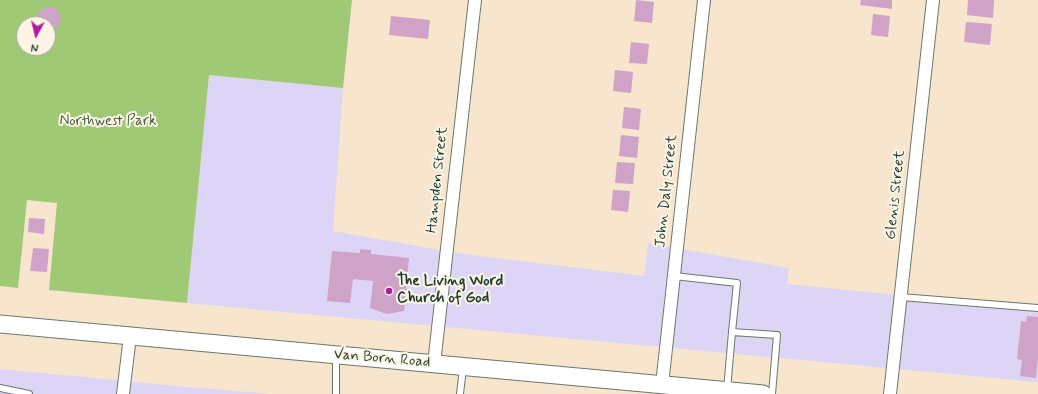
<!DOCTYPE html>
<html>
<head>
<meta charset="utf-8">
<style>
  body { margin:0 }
  #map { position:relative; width:1038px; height:394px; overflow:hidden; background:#f7e5cd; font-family:Mynerve,sans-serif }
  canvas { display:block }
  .north { position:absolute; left:16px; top:16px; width:40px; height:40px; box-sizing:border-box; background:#fcf5e5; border:1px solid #a4ab9e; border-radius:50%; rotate:187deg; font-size:11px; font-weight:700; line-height:16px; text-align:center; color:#1f3d34 }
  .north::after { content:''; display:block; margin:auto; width:14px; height:18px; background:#b5179e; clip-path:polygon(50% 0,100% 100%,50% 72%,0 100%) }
</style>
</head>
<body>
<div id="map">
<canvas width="1038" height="394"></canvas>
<div class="north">N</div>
</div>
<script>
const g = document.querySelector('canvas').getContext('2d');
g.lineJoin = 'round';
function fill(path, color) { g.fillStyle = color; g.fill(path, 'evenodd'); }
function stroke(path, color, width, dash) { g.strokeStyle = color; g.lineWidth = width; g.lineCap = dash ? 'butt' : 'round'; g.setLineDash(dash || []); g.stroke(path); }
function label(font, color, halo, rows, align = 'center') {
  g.font = font + ' Mynerve,sans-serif'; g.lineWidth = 4; g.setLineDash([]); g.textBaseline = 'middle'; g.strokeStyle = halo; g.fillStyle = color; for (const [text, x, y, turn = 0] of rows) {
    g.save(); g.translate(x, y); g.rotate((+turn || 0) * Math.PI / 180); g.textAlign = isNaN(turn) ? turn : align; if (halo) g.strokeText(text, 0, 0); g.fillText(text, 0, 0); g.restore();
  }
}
const built = new Path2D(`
  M209,75L343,88L333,231L463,254L644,276L648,243L789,268L787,284L1038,309V382L187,303Z
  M0,369L187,387L273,394H0Z`);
const green = new Path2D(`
  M0,0H352L343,88L209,75L187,303L49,290L57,203L27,200L18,288L0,286ZM24,24H48V48H24Z`);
const building = new Path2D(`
  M636,0L654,2L652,23L634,21Z
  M861,0H892V9L860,5Z
  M968,0H994L993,18L967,15Z
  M49,6L58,10L61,19L57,28L48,31V24H38L36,18L40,10Z
  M873,14L890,16L888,37L871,35Z
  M391,16L430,20L428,39L389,35Z
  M966,22L992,24L990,45L964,42Z
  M631,42L649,44L647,64L629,63Z
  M615,70L633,72L631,93L613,91Z
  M624,107L641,109L639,130L622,128Z
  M621,135L639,137L637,158L619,156Z
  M617,162L635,163L633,184L615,183Z
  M613,190L630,191L628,212L611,210Z
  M29,218L45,219L44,234L28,232Z
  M33,248L49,249L47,272L30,271Z
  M360,249L371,250V254L409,258L404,311L387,314L370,308L373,281L353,279L350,303L327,301L332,251L360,253Z
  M1027,316L1038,317V358L1036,378L1020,376L1022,360L1017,359L1021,321L1026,322Z`);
const service = new Path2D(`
  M674,276L737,283L732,332
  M901,297L1038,308
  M0,388L29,394
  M727,390L732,332L777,335L772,394
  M336,394V356
  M460,394L463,368`);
const minor = new Path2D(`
  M434,364L475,0
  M662,385L704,0
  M123,394L130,336
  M890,394L933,0`);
const secondary = new Path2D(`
  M0,324L763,394`);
const markers = [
  [389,291,4,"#b5179e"]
];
const parkNames = [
  ["Northwest Park",108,122]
];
const streetNames = [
  ["Hampden Street",438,180,-84],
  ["John Daly Street",667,191,-84],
  ["Glenis Street",896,195,-84],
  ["Van Born Road",382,359,5]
];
const poiNames = [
  ["The Living Word",397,282],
  ["Church of God",397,299]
];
fill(built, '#ddd5f6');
fill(green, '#a0c975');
fill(building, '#cfa2c7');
stroke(service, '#6b786a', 8);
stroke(minor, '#6b786a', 14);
stroke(secondary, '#6b786a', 19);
stroke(service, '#fff', 6);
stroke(minor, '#fff', 12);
stroke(secondary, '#fff', 17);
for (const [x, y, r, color] of markers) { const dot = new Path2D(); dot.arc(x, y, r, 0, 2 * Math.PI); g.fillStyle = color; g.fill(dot); stroke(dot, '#fcf5e5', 1.5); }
label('15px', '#3f6044', '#fcf5e5', parkNames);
label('15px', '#1f3d34', '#fcf5e5', streetNames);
label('bold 15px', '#1f3d34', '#fcf5e5', poiNames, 'left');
</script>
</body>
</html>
